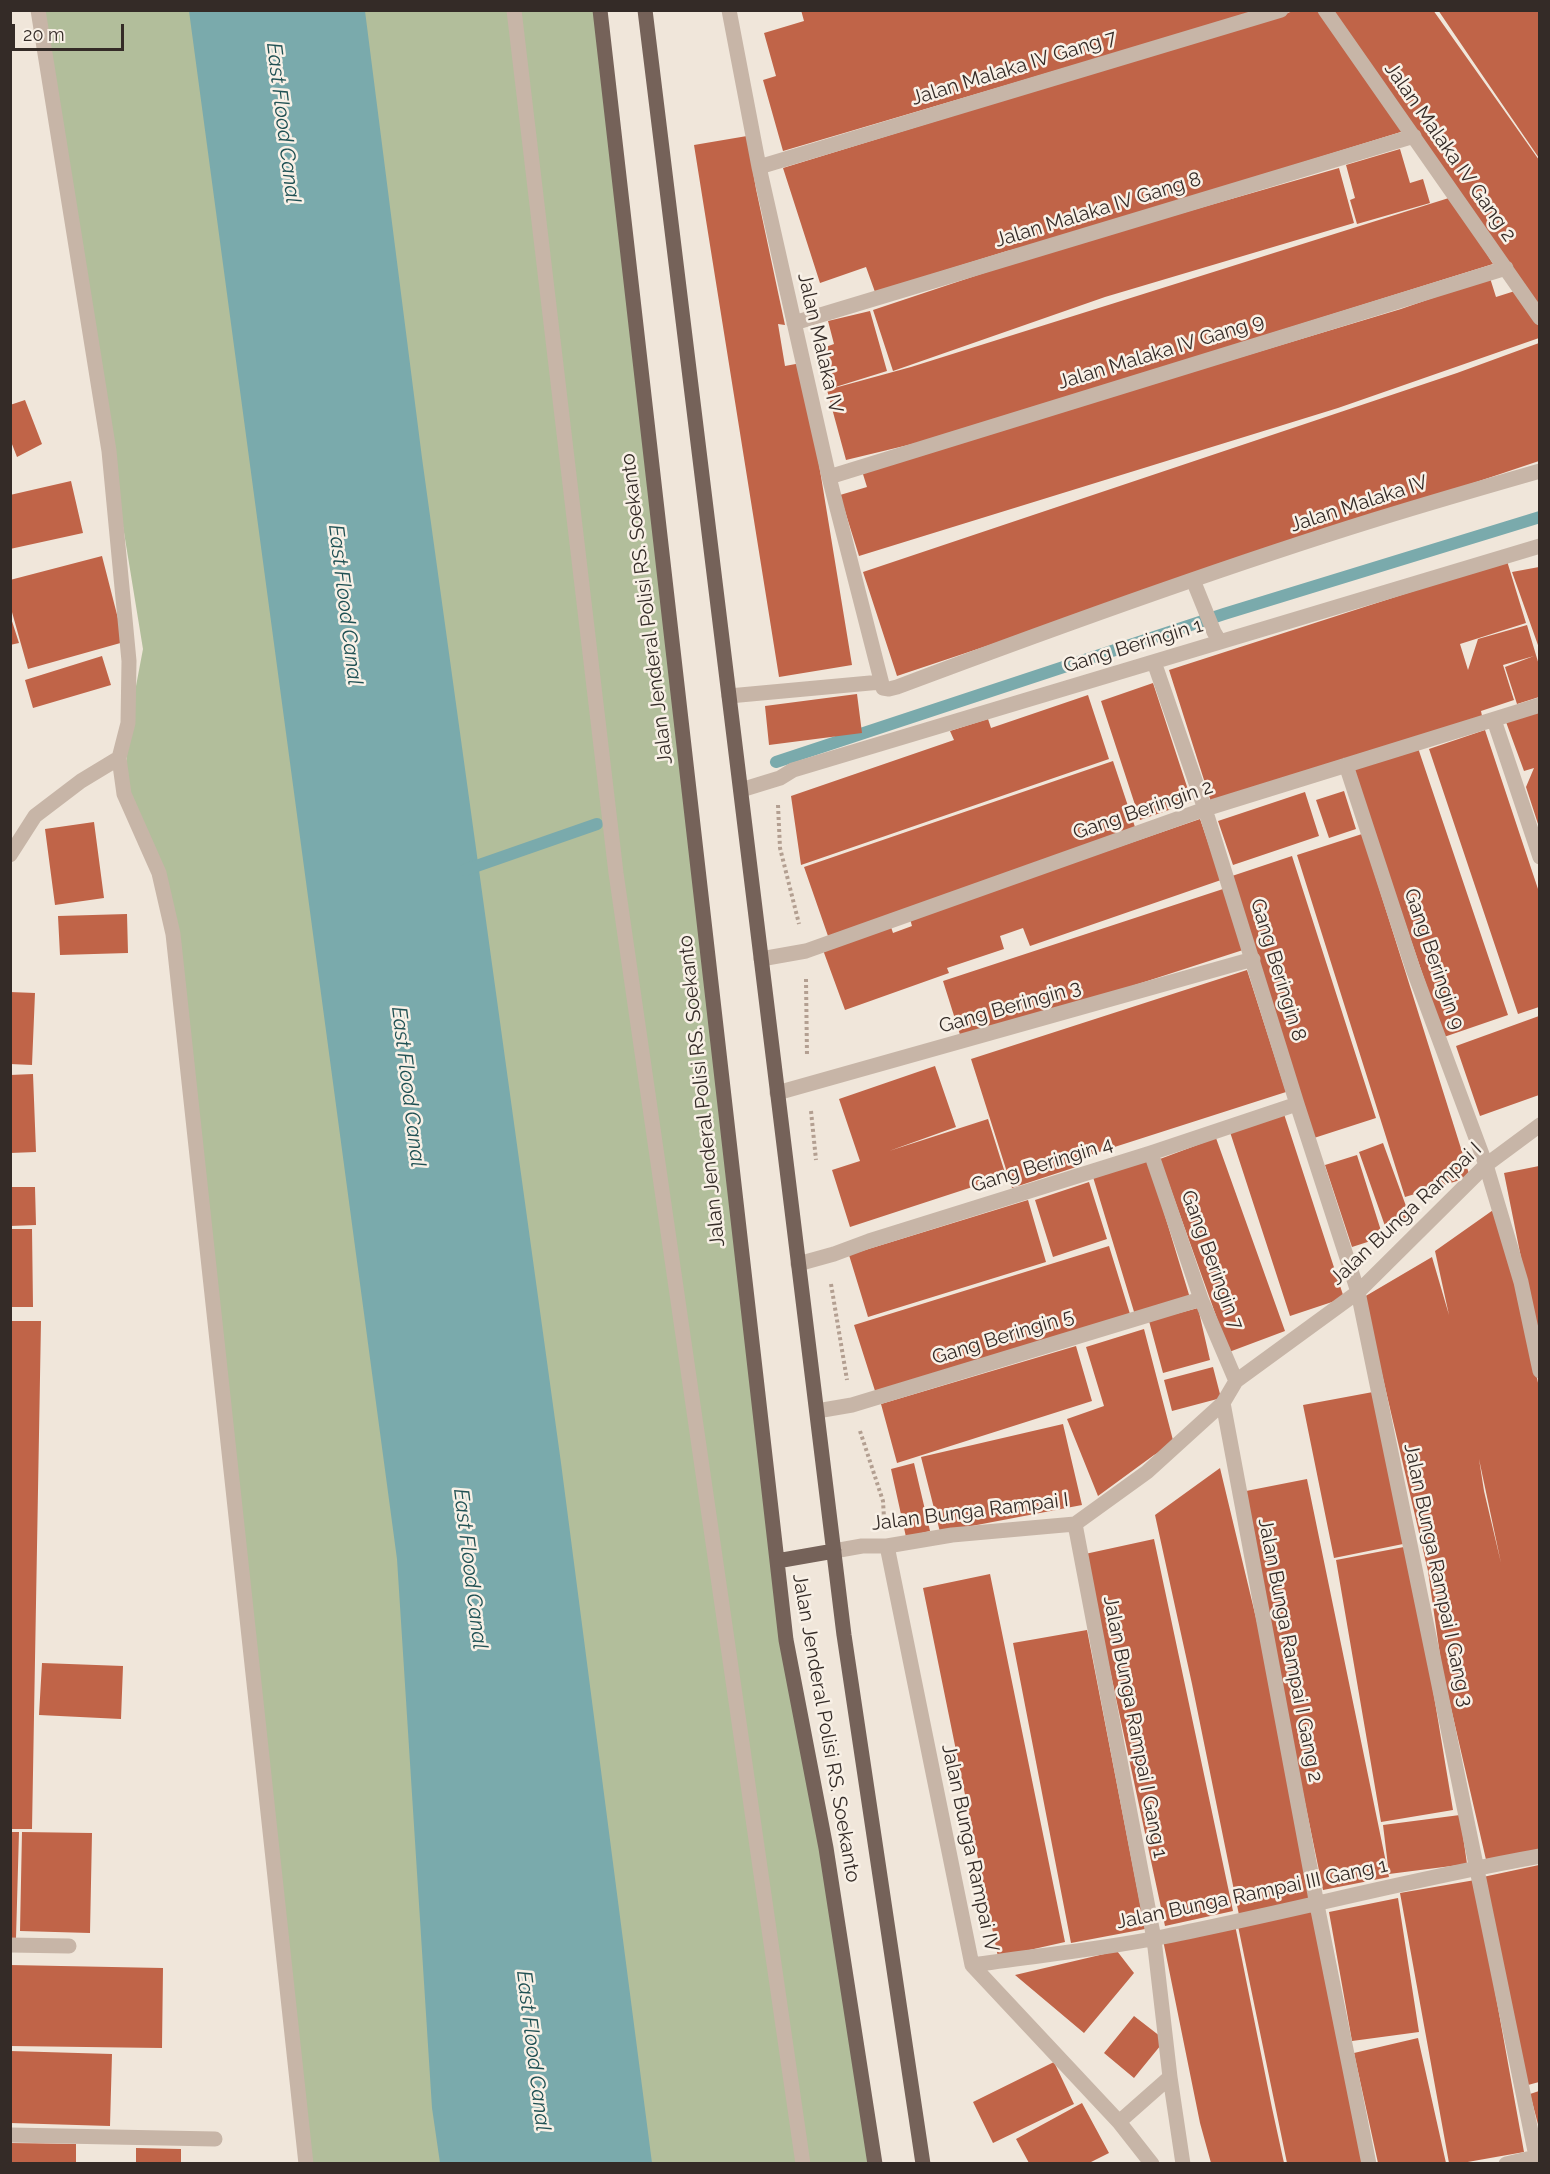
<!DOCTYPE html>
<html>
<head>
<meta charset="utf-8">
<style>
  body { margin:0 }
  #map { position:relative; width:1550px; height:2174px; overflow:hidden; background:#f0e6da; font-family:Raleway,sans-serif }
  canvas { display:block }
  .frame { position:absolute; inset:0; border:12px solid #342b27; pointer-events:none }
  .scale { position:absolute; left:12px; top:24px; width:112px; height:27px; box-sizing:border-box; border:3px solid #342b27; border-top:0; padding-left:8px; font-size:18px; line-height:21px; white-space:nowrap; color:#342b27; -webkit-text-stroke:4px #f8f0e6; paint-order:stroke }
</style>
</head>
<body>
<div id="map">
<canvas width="1550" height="2174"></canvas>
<div class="frame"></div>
<div class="scale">20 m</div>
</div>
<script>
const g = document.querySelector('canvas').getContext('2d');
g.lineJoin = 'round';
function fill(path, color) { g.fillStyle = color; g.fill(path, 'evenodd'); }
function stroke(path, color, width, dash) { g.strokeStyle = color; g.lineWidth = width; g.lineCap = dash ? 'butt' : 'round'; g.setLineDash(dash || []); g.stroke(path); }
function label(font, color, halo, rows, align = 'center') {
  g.font = font + ' Raleway,sans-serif'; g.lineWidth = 5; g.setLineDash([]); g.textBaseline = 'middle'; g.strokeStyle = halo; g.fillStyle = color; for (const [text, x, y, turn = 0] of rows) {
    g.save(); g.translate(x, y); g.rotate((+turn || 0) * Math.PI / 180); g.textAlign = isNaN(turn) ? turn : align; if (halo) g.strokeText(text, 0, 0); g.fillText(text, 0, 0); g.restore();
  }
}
const green = new Path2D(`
  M39,11H600L786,1640L875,2163H306L173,934L124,794L129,723L143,649Z`);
const water = new Path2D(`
  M189,11H365L422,458L561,1463L652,2163H440L432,2108L397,1559Z`);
const stream = new Path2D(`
  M776,762L1224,614L1540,517
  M465,870L597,824`);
const building = new Path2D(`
  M801,10H1261L783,151L763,80L776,76L764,33L804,21Z
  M1297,10H1320L1404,131L1052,240L1007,251L875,292L866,267L820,283L783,168Z
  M1329,10H1433L1513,123L1539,160V306Z
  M1438,10H1539V158L1472,60Z
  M747,136L756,189L785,325L778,324L785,366L801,363L815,440L852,665L779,677L694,145Z
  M1400,149L1410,183L1423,179L1430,203L1357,224L1350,200L1355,198L1346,165Z
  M1339,168L1354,223L1105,297L893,371L873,310L1047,252Z
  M1452,197L1493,264L933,439L846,460L827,390L911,367Z
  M1490,278L1496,297L1518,290L1539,327V338L1338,408L859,556L840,495L867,487L862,471L1401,309Z
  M870,311L887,371L829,389L817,350L834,344L828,321Z
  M1539,343V461L897,676L863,572L1457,373Z
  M25,400L42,444L17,457L10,439V405Z
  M71,481L83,533L10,549V495Z
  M102,556L124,642L28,669L10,605V580Z
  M1507,561L1526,623L1460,644L1468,670L1478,639L1527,625L1539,665V697L1517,704L1505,667L1534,656L1503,665L1514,700L1481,711L1482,716L1211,802L1169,670Z
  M1539,567V648L1512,572Z
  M10,615L19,643L10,645Z
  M102,656L111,685L33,708L25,680Z
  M1153,683L1192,802L1140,820L1101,701Z
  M857,694L862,733L769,745L765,706Z
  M1088,695L1109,759L801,865L791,796L954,740L950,731L988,719L991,728Z
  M1539,710V827L1526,787L1534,768L1524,771L1506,722Z
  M1485,730L1539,892V1007L1518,1014L1429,749Z
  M1418,748L1508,1015L1444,1037L1353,770Z
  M1113,761L1136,830L828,936L804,867Z
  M1344,791L1356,829L1329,838L1316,800Z
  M1305,792L1319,836L1233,865L1218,821Z
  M1200,819L1221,880L1030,946L1023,928L1000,936L1004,949L947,968L949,973L845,1010L823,950L890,924L893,933L912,926L910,919Z
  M94,822L104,898L55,905L45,829Z
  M1362,834L1470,1177L1405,1197L1297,855Z
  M1292,856L1376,1118L1314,1138L1229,877Z
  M1223,889L1243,950L962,1041L943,981Z
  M127,914L128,953L60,955L58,916Z
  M1247,970L1286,1092L1074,1160L1076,1167L1012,1188L971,1059Z
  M10,992L35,993L32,1065L10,1064Z
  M1539,1016V1095L1480,1116L1456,1046Z
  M935,1066L956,1127L889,1151L988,1119L1006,1176L850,1227L832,1170L860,1161L839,1099Z
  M33,1074L36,1152L10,1153V1075Z
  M1284,1114L1344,1298L1290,1316L1230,1132Z
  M1216,1138L1285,1331L1229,1352L1160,1159Z
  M1383,1143L1410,1217L1385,1226L1359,1152Z
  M1357,1155L1383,1237L1352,1247L1325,1165Z
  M1148,1160L1190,1298L1135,1315L1093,1177Z
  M1539,1166V1326L1535,1327L1504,1173Z
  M1089,1182L1107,1239L1053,1257L1035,1200Z
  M10,1187H35L36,1225L10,1226Z
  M1028,1200L1046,1262L868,1317L849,1255Z
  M1496,1208L1523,1307L1539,1388V1742H1538L1539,1753V1852L1487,1864L1442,1669L1428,1571L1364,1297L1432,1257L1449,1315L1435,1251ZM1479,1459L1501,1563L1484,1491Z
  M10,1229H32L33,1307H10Z
  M1109,1246L1130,1314L876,1394L854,1325Z
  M1198,1308L1210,1360L1163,1373L1149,1321Z
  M10,1321H41L32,1829H10Z
  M1144,1329L1174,1444L1154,1455L1098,1496L1067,1419L1104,1406L1086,1347Z
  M1076,1346L1092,1401L897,1463L881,1404Z
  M1213,1367L1221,1398L1172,1411L1164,1380Z
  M1373,1392L1403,1544L1334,1558L1303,1405Z
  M1063,1424L1082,1505L940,1532L921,1457Z
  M914,1463L930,1531L906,1537L891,1469Z
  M1220,1468L1268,1668L1310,1901L1239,1915L1192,1684L1155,1515Z
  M1307,1479L1389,1877L1323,1890L1241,1492Z
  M1154,1539L1233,1911L1165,1926L1085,1554Z
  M1409,1546L1453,1810L1381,1822L1336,1560Z
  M990,1574L1065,1942L998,1957L923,1588Z
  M1087,1630L1145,1929L1071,1943L1013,1643Z
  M42,1663L123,1666L121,1719L39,1715Z
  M1460,1815L1467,1864L1389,1874L1383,1825Z
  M10,1832H19L16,1938H10Z
  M22,1832L92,1833L90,1933L20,1931Z
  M1539,1865V2082L1528,2085L1483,1877Z
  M1475,1880L1524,2152L1462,2163H1449L1400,1893Z
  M1398,1898L1419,2032L1352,2041L1329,1912Z
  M1313,1911L1364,2163H1287L1238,1926Z
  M1235,1925L1272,2108L1284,2163H1211L1200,2123L1163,1940Z
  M1117,1951L1134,1973L1084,2033L1015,1975Z
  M10,1965L163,1968L162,2048L10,2046Z
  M1134,2016L1165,2040L1134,2078L1104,2053Z
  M1418,2038L1446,2163H1378L1354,2053Z
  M10,2051L112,2054L110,2126L10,2123Z
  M1054,2062L1074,2104L993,2143L973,2102Z
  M1539,2091V2128L1530,2094Z
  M1082,2103L1109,2153L1089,2163H1029L1016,2139Z
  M10,2143L76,2144V2163H10Z
  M136,2148L181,2149V2163H136Z`);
const path = new Path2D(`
  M778,805L780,848L799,924
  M806,979L807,1056
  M811,1111L816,1160
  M831,1284L847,1380
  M860,1431L883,1501L884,1518`);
const pedestrian = new Path2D(`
  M514,10L616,873L803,2164`);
const minor = new Path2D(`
  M38,10L109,451L129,661L128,723L119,758L124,794L159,873L173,934L306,2164
  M729,10L759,167L829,477L883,688L889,689L897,687C1054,628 1213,570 1374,520C1429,503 1484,487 1540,471
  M1325,10L1540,318
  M759,167L1281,10
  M794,323L1414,136
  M829,477L1506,268
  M1193,580L1214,632L1220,642
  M1154,662L1205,809L1297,1104L1358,1292L1536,2156
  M729,696L881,682
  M1494,720L1540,857
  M1346,765L1413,969L1486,1165L1521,1282L1540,1371
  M741,790L780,778L793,770L1540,546
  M10,855L35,816L81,781L119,758
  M761,959L806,951L1205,809L1540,705
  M777,1093L1253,959
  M1151,1153L1201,1299L1236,1381
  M798,1264L834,1254L869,1241L1151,1153L1297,1104
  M1223,1403L1317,1905L1369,2164
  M817,1411L852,1405L1201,1299
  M1075,1524L1154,1939L1170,2077L1183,2164
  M887,1546L972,1965L1119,2122L1152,2164
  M834,1551L862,1546H887L952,1535L1075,1524L1147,1472L1223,1403L1236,1381L1358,1292L1486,1165L1540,1125
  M10,1945L69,1946
  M972,1965C1033,1956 1096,1950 1157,1938C1285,1913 1411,1879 1540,1856
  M1119,2122L1170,2077
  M10,2135L215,2139
  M1506,2164L1540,2156`);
const primary = new Path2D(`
  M600,10L786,1640L826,1848L875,2164
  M645,10L844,1635L923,2164
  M777,1561L834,1551`);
const streetNames = [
  ["Jalan Malaka IV Gang 7",1014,68,-17],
  ["Jalan Malaka IV Gang 2",1450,152,55],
  ["Jalan Malaka IV Gang 8",1098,210,-17],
  ["Jalan Malaka IV",820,343,77],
  ["Jalan Malaka IV Gang 9",1161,352,-17],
  ["Jalan Malaka IV",1359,504,-18],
  ["Jalan Jenderal Polisi RS. Soekanto",647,609,-97],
  ["Gang Beringin 1",1133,646,-17],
  ["Gang Beringin 2",1143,810,-19],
  ["Gang Beringin 9",1434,959,71],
  ["Gang Beringin 8",1278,970,73],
  ["Gang Beringin 3",1010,1007,-16],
  ["Jalan Jenderal Polisi RS. Soekanto",702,1091,-96],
  ["Gang Beringin 4",1042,1165,-17],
  ["Jalan Bunga Rampai I",1406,1214,-43],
  ["Gang Beringin 7",1212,1260,70],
  ["Gang Beringin 5",1003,1337,-17],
  ["Jalan Bunga Rampai I",970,1512,-7],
  ["Jalan Bunga Rampai I Gang 3",1438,1575,78],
  ["Jalan Bunga Rampai I Gang 2",1290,1650,79],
  ["Jalan Bunga Rampai I Gang 1",1135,1727,79],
  ["Jalan Jenderal Polisi RS. Soekanto",826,1728,80],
  ["Jalan Bunga Rampai IV",970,1848,78],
  ["Jalan Bunga Rampai III Gang 1",1252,1894,-12]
];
const waterNames = [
  ["East Flood Canal",283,123,83],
  ["East Flood Canal",345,605,83],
  ["East Flood Canal",408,1087,83],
  ["East Flood Canal",470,1569,83],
  ["East Flood Canal",533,2051,83]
];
fill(green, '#b2be9b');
fill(water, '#7aaaac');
stroke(stream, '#7aaaac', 12);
fill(building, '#c06448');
stroke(path, '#b39f91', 4, [3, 3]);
stroke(pedestrian, '#c7b5a7', 15);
stroke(minor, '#c7b5a7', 15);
stroke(primary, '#756259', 15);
label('20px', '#342b27', '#f8f0e6', streetNames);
label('italic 21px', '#1f5053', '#f8f0e6', waterNames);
</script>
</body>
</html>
